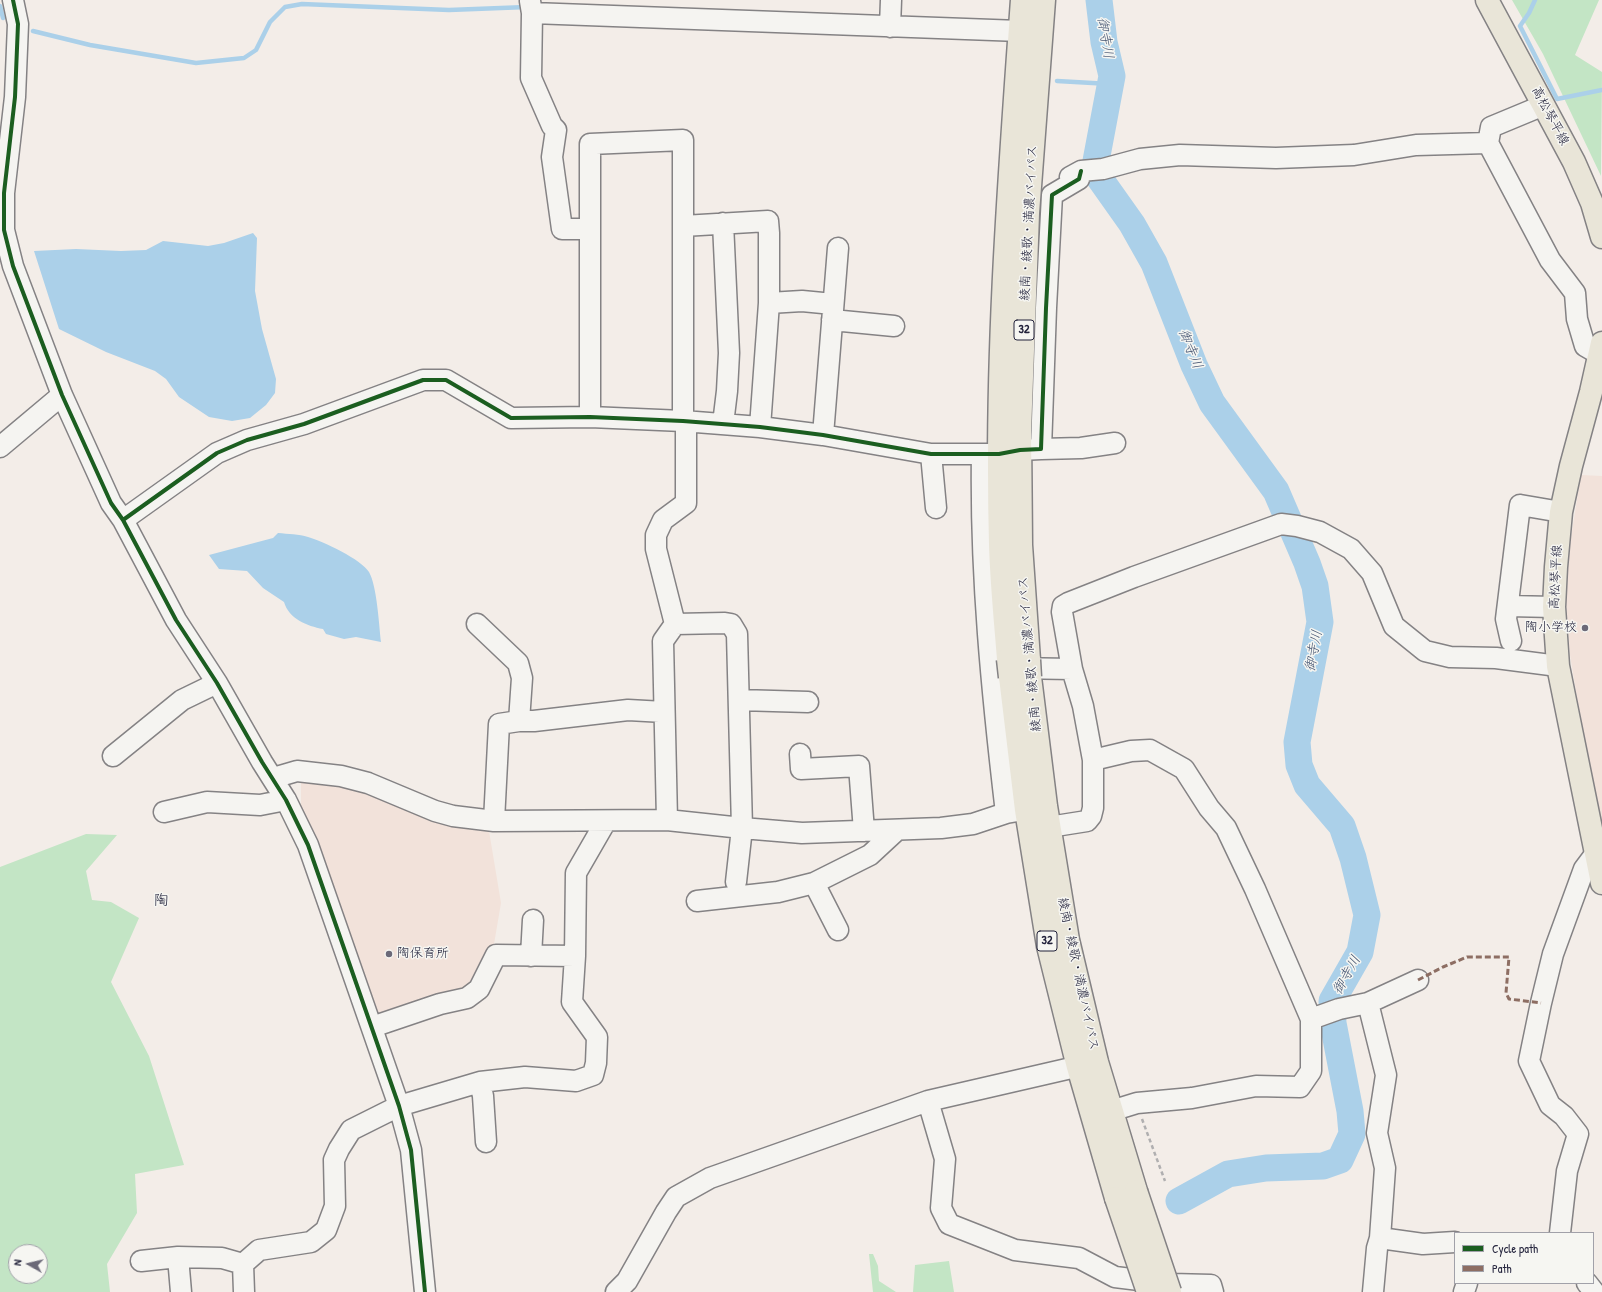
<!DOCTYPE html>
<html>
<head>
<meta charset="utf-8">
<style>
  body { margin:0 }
  #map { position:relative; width:1602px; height:1292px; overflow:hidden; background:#f3ede8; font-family:"Patrick Hand",sans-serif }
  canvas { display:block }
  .legend { position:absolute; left:1454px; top:1232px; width:140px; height:52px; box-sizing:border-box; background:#f6f6f2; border:1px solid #a1a1a9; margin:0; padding:5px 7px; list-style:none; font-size:12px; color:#22223b }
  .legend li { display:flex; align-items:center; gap:8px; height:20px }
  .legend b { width:20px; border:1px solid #a1a1a9 }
  .north { position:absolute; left:8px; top:1244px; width:40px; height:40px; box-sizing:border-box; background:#f6f6f2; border:1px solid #a1a1a9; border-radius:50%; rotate:278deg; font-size:11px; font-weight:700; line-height:16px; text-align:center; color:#22223b }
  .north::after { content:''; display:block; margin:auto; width:14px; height:18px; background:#6b6978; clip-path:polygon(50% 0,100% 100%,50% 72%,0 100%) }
</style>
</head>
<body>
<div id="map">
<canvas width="1602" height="1292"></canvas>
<ul class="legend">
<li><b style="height:5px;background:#1b5e20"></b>Cycle path</li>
<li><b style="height:5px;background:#8d6e63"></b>Path</li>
</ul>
<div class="north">N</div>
</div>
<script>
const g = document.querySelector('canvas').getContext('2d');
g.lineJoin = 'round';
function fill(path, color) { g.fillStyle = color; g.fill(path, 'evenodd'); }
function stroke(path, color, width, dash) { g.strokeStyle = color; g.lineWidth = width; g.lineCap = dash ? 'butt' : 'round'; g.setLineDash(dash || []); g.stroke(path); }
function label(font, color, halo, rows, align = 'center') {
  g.font = font + ' "Patrick Hand","Klee One",sans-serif'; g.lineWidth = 3; g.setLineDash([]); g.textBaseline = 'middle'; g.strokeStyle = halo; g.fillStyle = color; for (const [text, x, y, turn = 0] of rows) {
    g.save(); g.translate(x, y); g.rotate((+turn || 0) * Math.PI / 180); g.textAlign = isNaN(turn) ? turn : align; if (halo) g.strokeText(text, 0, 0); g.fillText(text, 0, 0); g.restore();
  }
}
const built = new Path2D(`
  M1581,475L1602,476V825L1585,746L1570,655L1566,601L1567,562Z
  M301,781L361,787L437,818L489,831L501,903L493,950L475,985L384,1017L375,1013L301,814Z`);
const green = new Path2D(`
  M1512,0H1599L1575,55L1602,72L1601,176L1543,54Z
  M86,834L117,835L86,871L92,900L111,902L139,918L111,982L149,1056L184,1165L135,1174L137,1213L107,1264L110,1292H0V867ZM16,1252H40V1276H16Z
  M869,1254H873L878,1266L879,1281L896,1292H873Z
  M949,1261L954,1292H913L915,1265Z`);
const water = new Path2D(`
  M253,233L257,238L255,291L262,329L276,379L275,393L266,405L250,418L232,421L209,417L179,397L166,379L155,371L106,352L59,329L34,251L76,249L121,251L146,250L163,241L208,246L224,243Z
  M278,533C288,534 299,534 308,537C323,541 362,560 369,572C377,586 379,625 381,642L356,637L344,639L326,634L323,629C307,626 289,619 284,602L263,588L247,571L219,569L209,555L273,538Z`);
const stream = new Path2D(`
  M1535,0L1529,13L1520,26L1557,99L1602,90
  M0,6L3,18
  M33,31L90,45L196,63L244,58L256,50L270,22L285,7L302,4L449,10L527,7
  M1057,81L1110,84`);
const river = new Path2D(`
  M1099,0L1104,42L1112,76L1096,161L1098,176L1132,224L1154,263L1194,365L1212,403L1276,491L1307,563L1315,586L1320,622L1297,742L1299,765L1307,785L1342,826L1353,858L1367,915L1360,952L1332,1001L1333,1023L1350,1111L1352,1134L1340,1160L1323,1166L1266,1168L1228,1174L1179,1201`);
const path = new Path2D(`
  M1142,1119L1165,1181`);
const minor = new Path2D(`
  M13,0L18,24L15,97L4,193V230L13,266L62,395L111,503L123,520L176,620L217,683L262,762L286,800L308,845L399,1106L411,1150L425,1292
  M530,1L532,13L531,78L552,126L556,130L552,157L562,229H590
  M532,13L1020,31
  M890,27L891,0
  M1544,105L1491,127L1488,143L1550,260L1575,293L1577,319L1585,346L1599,354
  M1070,177L1081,171L1103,169L1140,159L1180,155L1276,158L1354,155L1416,145L1488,143
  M683,226L768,221L769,233V303L760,427
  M769,303L802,301L833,304
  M832,320L894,326
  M590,417V144L683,140V421
  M723,424L727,391L729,353L723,223
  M823,435L838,248
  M0,447L62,395
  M1041,449L1081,448L1115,443
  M931,454L936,508
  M982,454C980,574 992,694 1006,813
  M123,520L217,453L247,440L304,424L423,380H446L511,418L590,417L683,421L760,427L823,435L931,454H999L1020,450L1041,449L1046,308L1052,195L1079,179L1081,171
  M1508,606L1554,607
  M477,624L518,663L522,678L519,721L499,724L494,821
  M675,624L725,623L731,624L737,634L742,828L736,882
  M1511,641L1506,619L1520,505L1561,512
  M1013,668L1072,669
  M739,700L808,702
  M519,721H534L628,710L664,712
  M800,754L801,769L859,766L864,831
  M113,756L182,700L217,683
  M1093,760L1131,751L1150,750L1184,769L1209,808L1226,828L1255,889L1311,1019L1339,1009L1368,1003L1418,980
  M273,778L297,771L341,776L368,783L435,811L453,816L494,821L667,820L742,828L802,833L941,828L973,824L1006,813L1041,807
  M164,812L207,802L260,805L286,800
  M667,820L663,641L675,624L656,549V535L663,520L686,503V421
  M1049,827L1087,821L1091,816L1093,808V760L1083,706L1072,669L1062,612L1063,606L1068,603L1134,577L1281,524L1297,526L1320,532L1351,549L1372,573L1394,626L1425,651L1450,657L1496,658L1558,666
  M814,883L838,930
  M697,901L778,892L814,883L870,855L897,830
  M531,956L533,920
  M1368,1003L1386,1075L1377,1133L1385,1168L1380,1238
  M372,1027L440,1004L467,998L479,989L496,955L575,956
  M480,1082L483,1096L486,1142
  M928,1101L945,1159L941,1208L949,1224L1015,1250L1079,1258L1115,1277L1171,1284L1211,1285L1213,1292
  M1111,1111L1137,1103L1192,1098L1256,1086L1300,1087L1311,1071V1019
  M1560,1233L1567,1171L1578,1134L1564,1116L1550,1105L1529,1061L1541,1003L1553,954L1584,869L1596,853L1602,848
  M178,1257L181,1292
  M141,1261L178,1257L222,1258L243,1264L259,1250L311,1242L326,1230L335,1206L334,1160L339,1149L351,1130L399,1106L480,1082L525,1077L576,1081L593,1075L596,1063L597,1037L572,1002L575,956L576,873L606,821
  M243,1264L244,1292
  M1587,1283L1594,1292
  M616,1292L627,1281L666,1212L676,1197L710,1178L928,1101L1093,1063
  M1373,1292L1377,1248L1380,1238L1423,1244L1455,1242
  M1464,1292L1467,1283`);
const major = new Path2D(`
  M1487,0L1574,162L1592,203L1602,237
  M1602,343L1591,392L1571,466L1561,512L1556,567L1554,607L1558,666L1602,883`);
const highway = new Path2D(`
  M1008,659C1005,621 1001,582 1000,544C995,363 1009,180 1022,0
  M1029,660L1021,545L1020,431L1028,213L1044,0
  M1010,677L1026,810L1048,946L1078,1067L1116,1198
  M1030,677L1046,806L1068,940L1097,1062L1136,1191`);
const highwayBridge = new Path2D(`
  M1008,659L1010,677
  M1029,660L1030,677
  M1136,1191L1170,1292
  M1116,1198L1148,1292`);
const quiet = new Path2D(`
  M1418,980L1443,967L1467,957H1509L1506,993L1509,999L1541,1003`);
const cycleway = new Path2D(`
  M13,0L18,24L15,97L4,193V230L13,266L62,395L111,503L123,520L176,620L217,683L262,762L286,800L308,845L399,1106L411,1150L425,1292
  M123,520L217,453L247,440L304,424L423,380H446L511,418L590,417L683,421L760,427L823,435L931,454H999L1020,450L1041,449L1046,308L1052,195L1079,179L1081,171`);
const markers = [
  [1585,628,4,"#6b6978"],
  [389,954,4,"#6b6978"]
];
const shields = [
  [1024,330,20],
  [1047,941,20]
];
const shieldNames = [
  ["32",1024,330],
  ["32",1047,941]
];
const streetNames = [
  ["高松琴平線",1550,116,62],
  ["綾南・綾歌・満濃バイパス",1029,223,-87],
  ["高松琴平線",1556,577,-87],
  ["綾南・綾歌・満濃バイパス",1030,654,-95],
  ["綾南・綾歌・満濃バイパス",1078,974,78]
];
const poiNames = [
  ["陶小学校",1577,628],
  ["陶保育所",397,954,"left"]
];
const waterNames = [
  ["御寺川",1105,38,81],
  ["御寺川",1190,349,68],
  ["御寺川",1314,651,-79],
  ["御寺川",1347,975,-61]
];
const quarterNames = [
  ["陶",161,901]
];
fill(built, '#f2e2da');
fill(green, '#c3e5c5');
fill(water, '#abd0e9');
stroke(stream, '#abd0e9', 4.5);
stroke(river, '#abd0e9', 27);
stroke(minor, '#848284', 23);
stroke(major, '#848284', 25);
stroke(highway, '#848284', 25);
stroke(path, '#b0afb0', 2.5, [4, 3]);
stroke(minor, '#f5f4f1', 20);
stroke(major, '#e9e5d8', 22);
stroke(highway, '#e9e5d8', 22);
stroke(highwayBridge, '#848284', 25, []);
stroke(highwayBridge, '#e9e5d8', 22);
stroke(quiet, '#8d6e63', 3, [6, 3]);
stroke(cycleway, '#1b5e20', 4);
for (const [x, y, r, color] of markers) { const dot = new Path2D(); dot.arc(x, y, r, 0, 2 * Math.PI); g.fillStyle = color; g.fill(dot); stroke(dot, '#f6f6f2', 1.5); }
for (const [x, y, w] of shields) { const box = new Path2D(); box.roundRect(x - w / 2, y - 10, w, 20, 3); g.fillStyle = '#f6f6f2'; g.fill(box); stroke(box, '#22223b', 1); }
label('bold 12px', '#22223b', null, shieldNames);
label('13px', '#22223b', '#f6f6f2', streetNames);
label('13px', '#22223b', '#f6f6f2', poiNames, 'right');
label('italic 14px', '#425270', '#f6f6f2', waterNames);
label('15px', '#22223b', '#f6f6f2', quarterNames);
</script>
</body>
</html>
